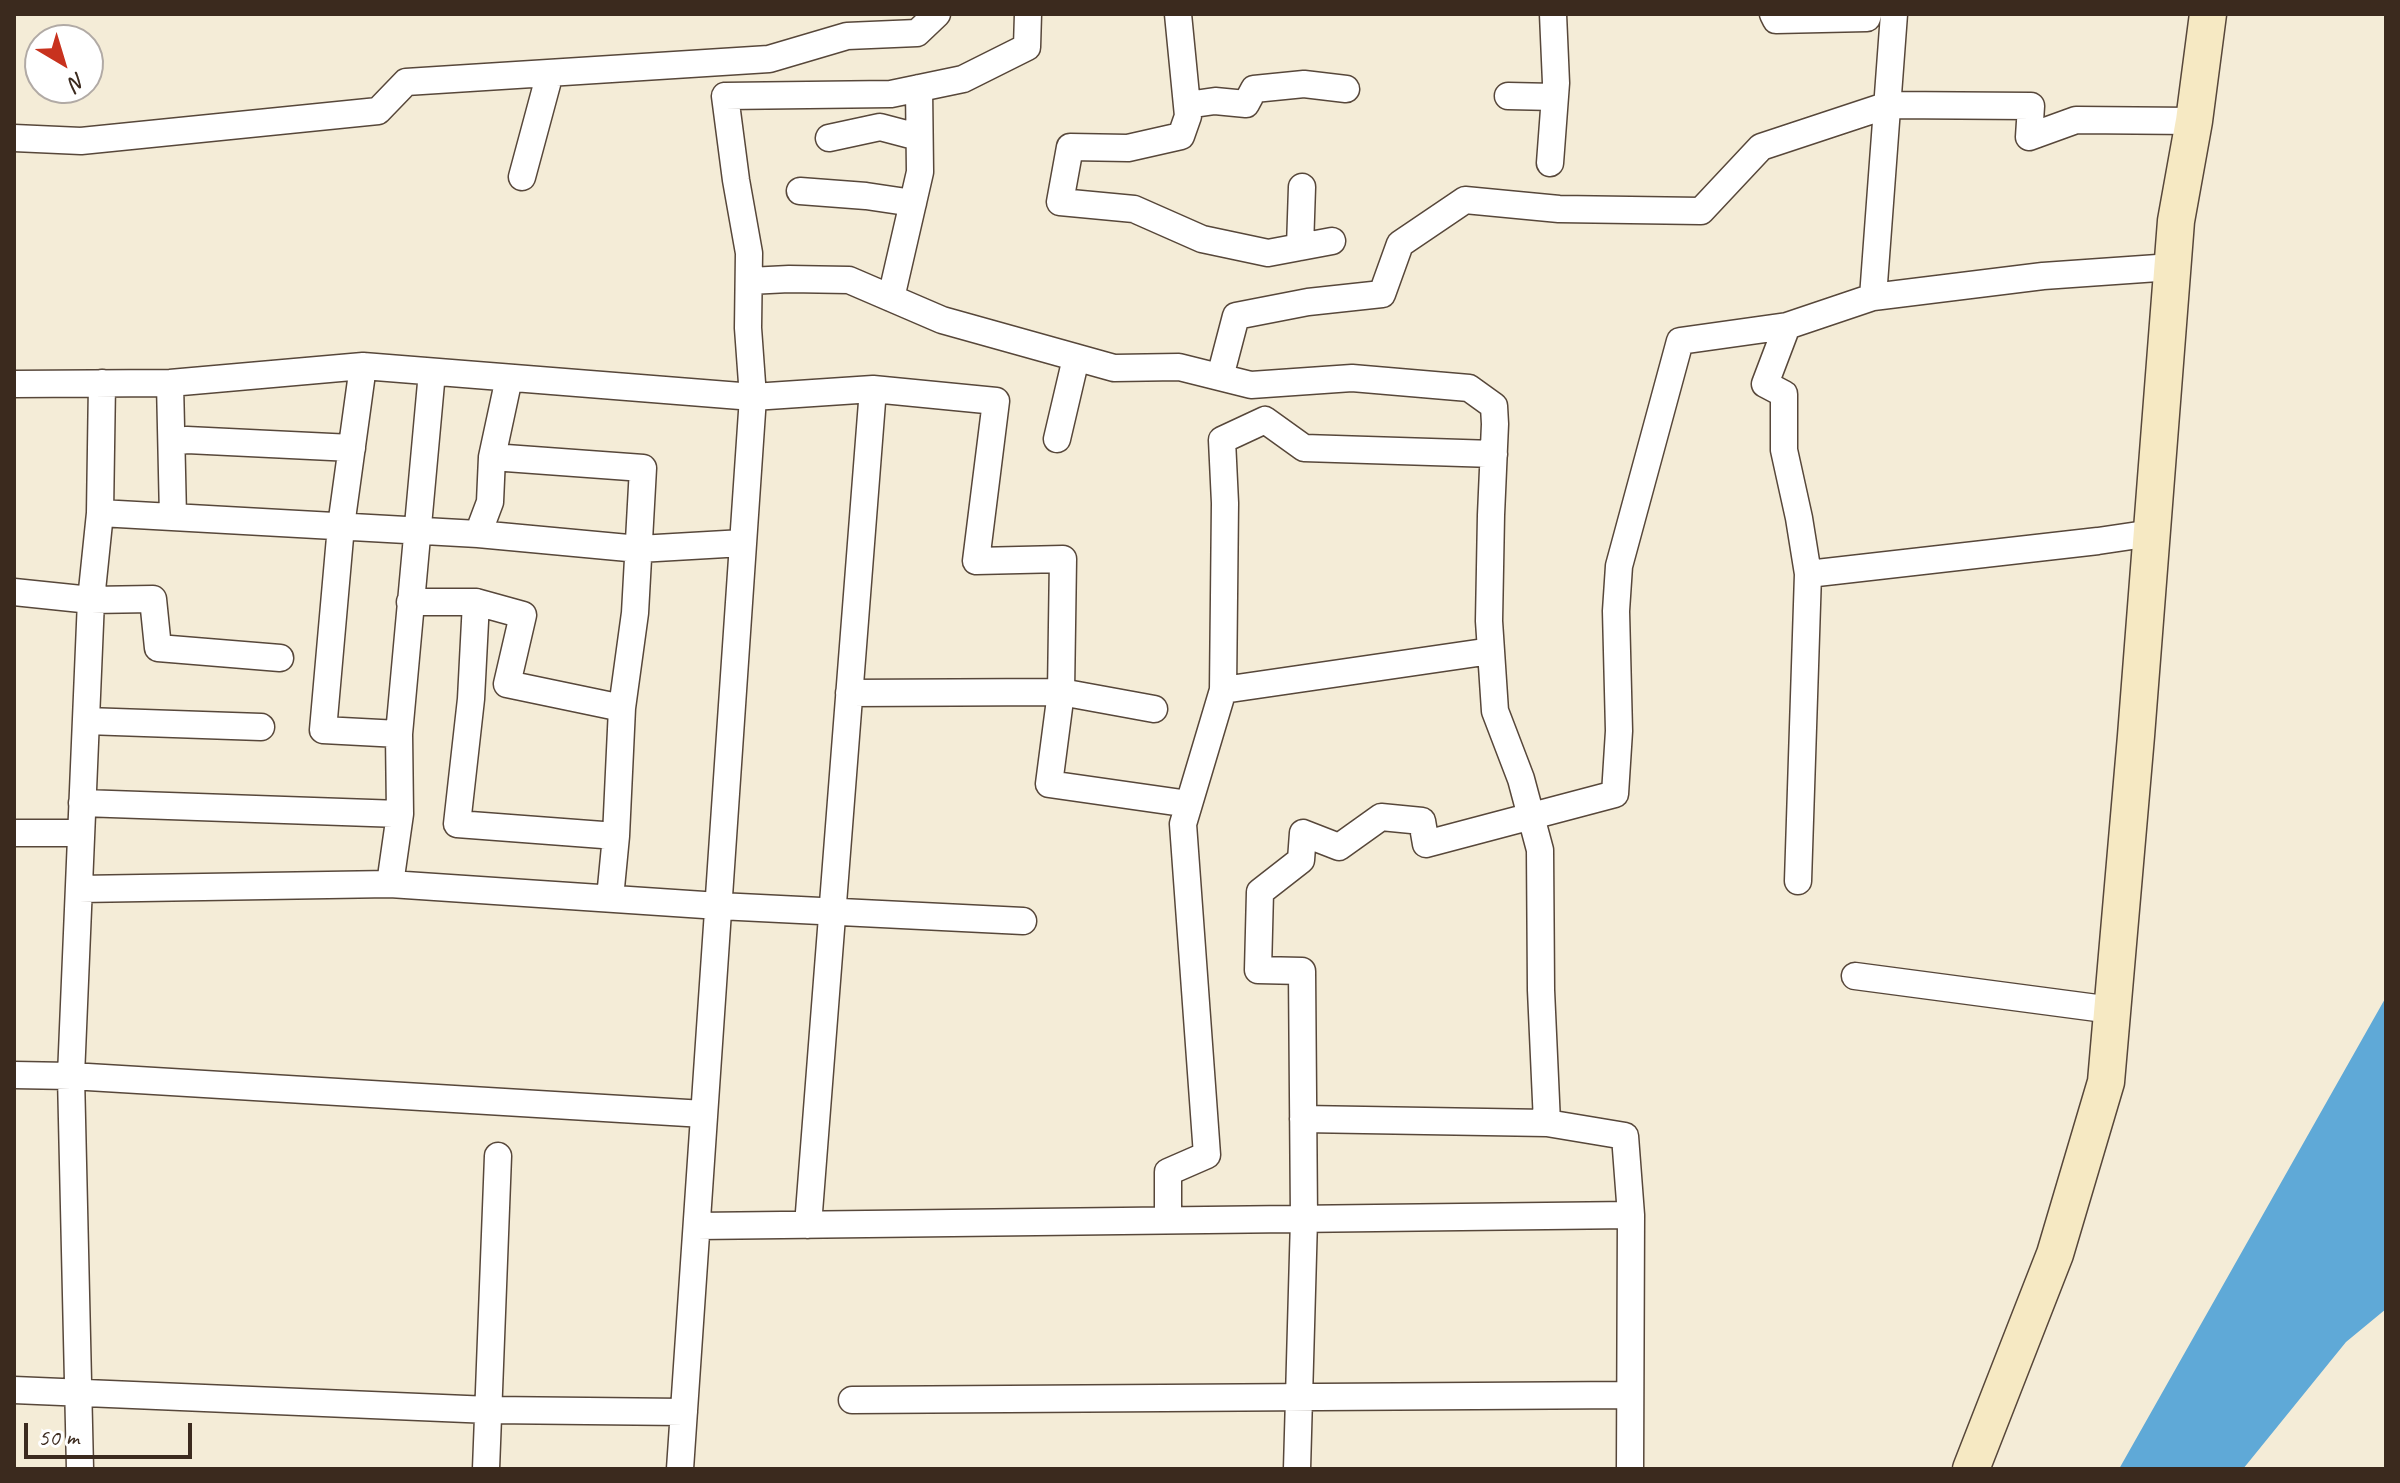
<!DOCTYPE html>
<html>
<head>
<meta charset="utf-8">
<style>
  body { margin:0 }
  #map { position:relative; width:2400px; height:1483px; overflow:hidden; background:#f4ecd7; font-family:Caveat,sans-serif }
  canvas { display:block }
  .frame { position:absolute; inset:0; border:16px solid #3b2a1e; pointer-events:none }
  .north { position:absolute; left:24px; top:24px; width:80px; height:80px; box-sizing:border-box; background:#fff; border:2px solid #b1aaa5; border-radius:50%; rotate:142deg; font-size:22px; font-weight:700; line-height:32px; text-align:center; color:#3b2a1e }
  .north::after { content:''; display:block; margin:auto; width:28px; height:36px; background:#c8321e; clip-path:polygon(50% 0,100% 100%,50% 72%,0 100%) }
  .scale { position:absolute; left:24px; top:1423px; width:168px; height:36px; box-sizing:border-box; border:4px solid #3b2a1e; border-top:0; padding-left:10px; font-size:24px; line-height:28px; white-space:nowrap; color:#3b2a1e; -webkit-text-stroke:6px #fff; paint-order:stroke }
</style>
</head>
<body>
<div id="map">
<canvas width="2400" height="1483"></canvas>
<div class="frame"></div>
<div class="north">N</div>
<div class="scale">50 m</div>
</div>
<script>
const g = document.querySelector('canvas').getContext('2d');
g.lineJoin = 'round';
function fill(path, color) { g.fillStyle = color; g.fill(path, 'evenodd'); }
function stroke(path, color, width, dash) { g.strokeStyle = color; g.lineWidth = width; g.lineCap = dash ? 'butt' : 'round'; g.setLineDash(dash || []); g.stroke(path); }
const water = new Path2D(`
  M2386,997V1309L2346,1342L2243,1469H2119Z`);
const minor = new Path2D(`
  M1178,14L1188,116L1181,136L1128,148L1070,147L1060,202L1134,209L1202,239L1268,253L1332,241
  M1773,14L1776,20L1867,18L1868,14
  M1508,96L1555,97
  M1187,105L1215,101L1246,104L1254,89L1304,84L1346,89
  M14,138L81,141L378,111L406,82L769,59L847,36L917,33L937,14
  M829,138L880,127L918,137
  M1550,163L1556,83L1553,14
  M522,177L550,73
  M800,191L866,196L913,203
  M1300,247L1302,187
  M749,281L789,279L849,280L942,320L1114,368L1179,367L1251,385L1352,378L1469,388L1494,406L1495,424L1491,515L1489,621L1495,711L1521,779L1540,850L1541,990L1547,1123L1625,1136L1631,1215
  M1873,297L1894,14
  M891,298L920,172L919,88
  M1787,326L1765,384L1784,394V450L1799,518L1808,574L1798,881
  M363,366L341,526L323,730L399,734L432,372
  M1220,377L1236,316L1308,302L1382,294L1400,244L1465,200L1559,209L1701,211L1761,147L1888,105L2031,106L2029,137L2076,120L2194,121
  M170,383L173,517
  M14,384L170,383L363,366L753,397L873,389L996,401L976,561L1063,559L1061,692L1049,784L1189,804
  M1057,439L1076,358
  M172,442L187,440L352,448
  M492,457L490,502L478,534L639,549L743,543
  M100,513L478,534
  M1808,574L2098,541L2152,533
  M14,592L91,600L153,599L158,648L280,658
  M410,602H476L523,615L507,684L622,708L635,613L643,468L492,457L509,378
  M476,602L471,699L457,824L616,836L610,898
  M1223,690L1491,651
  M849,693L1061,692L1154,709
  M86,721L261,727
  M82,803L400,814L399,734
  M14,833H81
  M616,836L622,708
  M390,884L400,814
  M79,889L390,884L719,906L1023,921
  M1855,976L2112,1010
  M14,1075L71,1076L704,1114
  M1303,1119L1547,1123
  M1168,1220V1172L1207,1155L1183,824L1223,690L1225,503L1222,440L1265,420L1304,448L1494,454
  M808,1225L873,389
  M697,1226L1631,1215L1630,1469
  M14,1390L490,1410L684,1412
  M852,1400L1630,1395
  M80,1469L71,1076L91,600L100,513L102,383
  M486,1469L498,1156
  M680,1469L753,397L748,328L749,253L736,180L725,96L891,94L963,79L1027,47L1028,14
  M1297,1469L1304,1219L1302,971L1258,970L1260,892L1301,860L1303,833L1339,847L1381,817L1422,821L1426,844L1615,794L1619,731L1616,611L1619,566L1680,341L1787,326L1873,297L2043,276L2172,267`);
const secondary = new Path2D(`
  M1971,1469L2055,1254L2106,1082L2136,736L2176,221L2194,121L2208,14`);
fill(water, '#5fa9d7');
stroke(minor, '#57473a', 29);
stroke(secondary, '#57473a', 39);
stroke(minor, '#fff', 26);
stroke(secondary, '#f6e9c3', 36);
</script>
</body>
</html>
